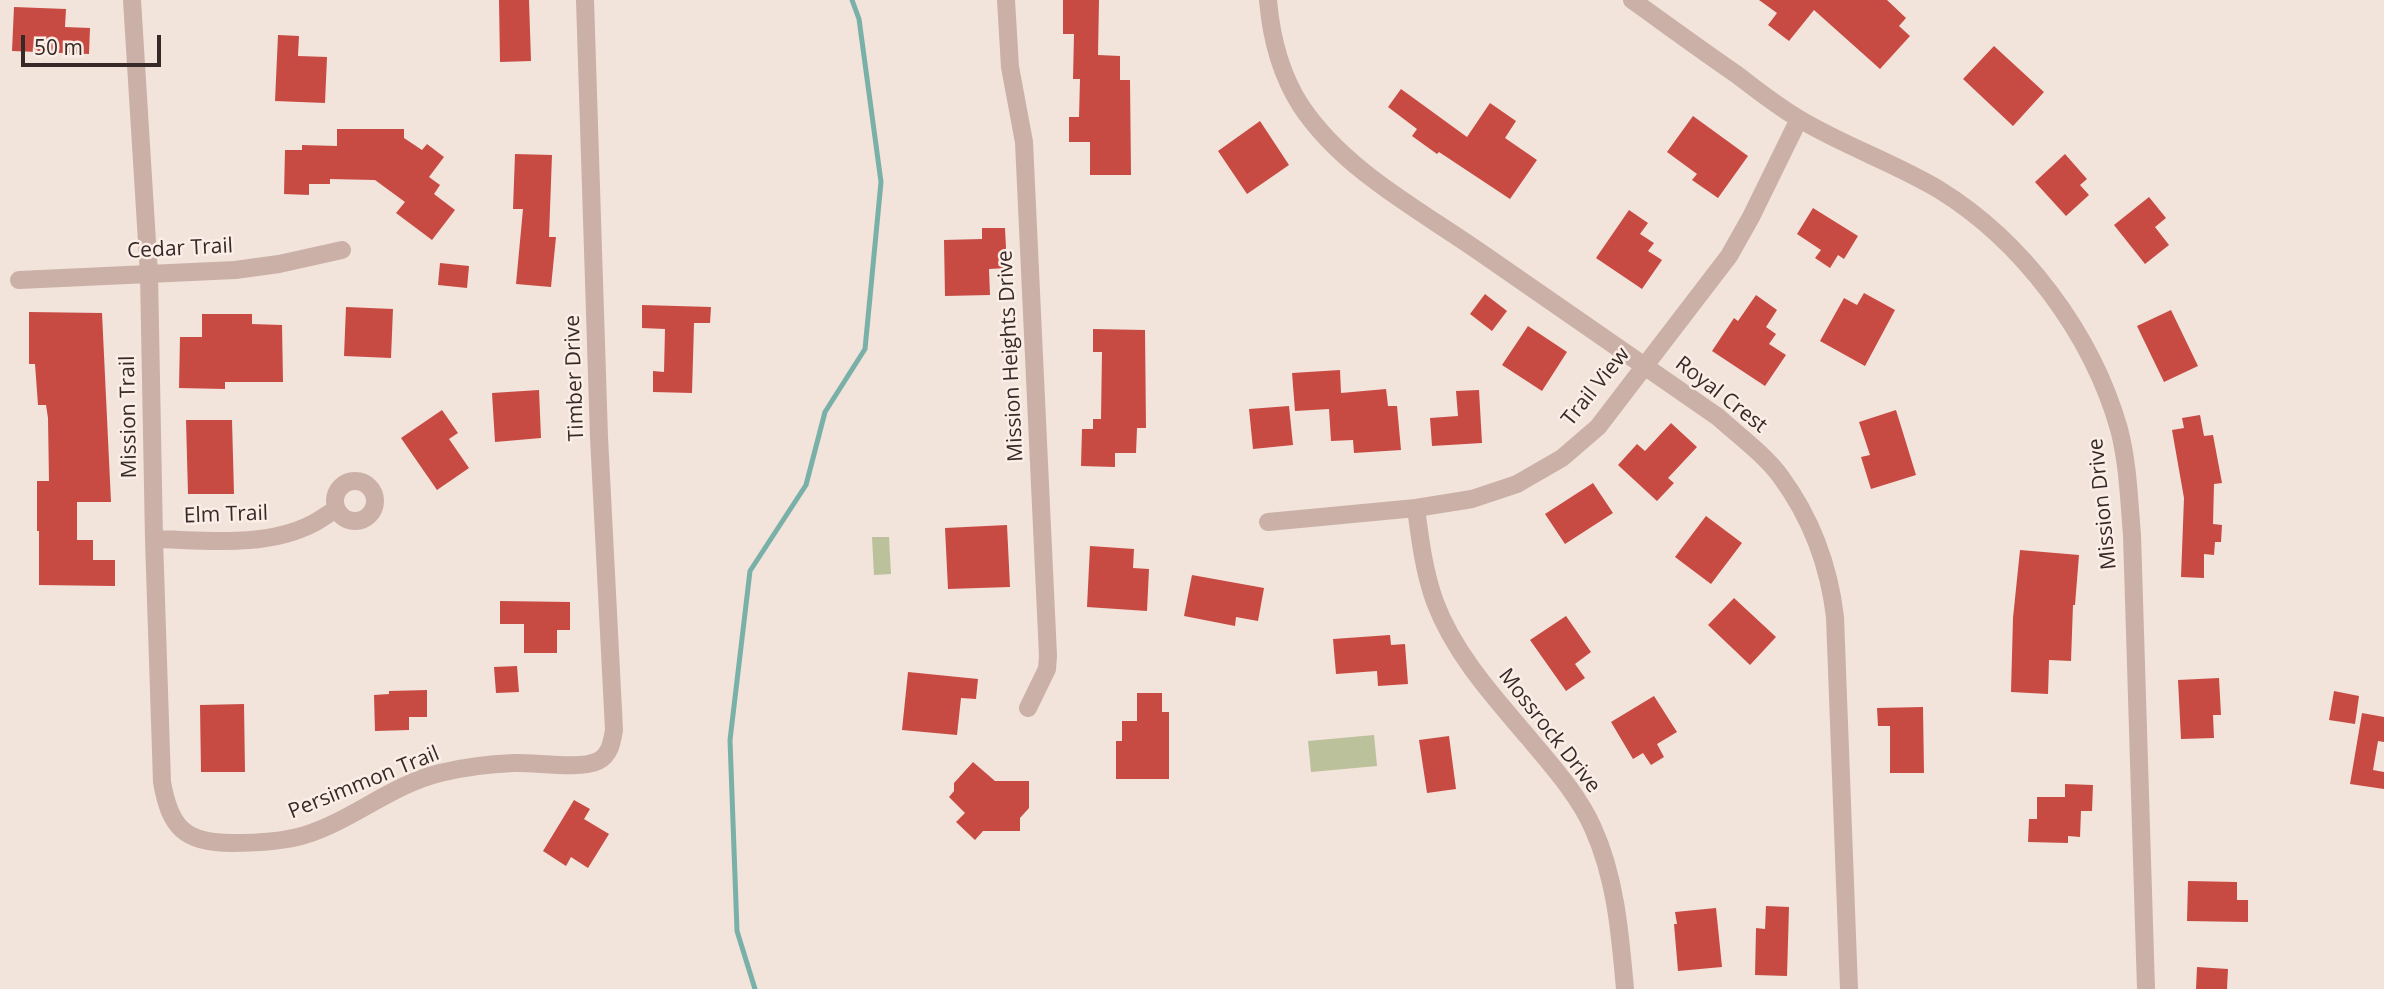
<!DOCTYPE html>
<html>
<head>
<meta charset="utf-8">
<style>
  body { margin:0 }
  #map { position:relative; width:2384px; height:989px; overflow:hidden; background:#f2e3db; font-family:"Open Sans",sans-serif }
  canvas { display:block }
  .scale { position:absolute; left:21px; top:35px; width:140px; height:32px; box-sizing:border-box; border:4px solid #362927; border-top:0; padding-left:9px; font-size:21px; line-height:24px; white-space:nowrap; color:#362927; -webkit-text-stroke:5px #faeee7; paint-order:stroke }
</style>
</head>
<body>
<div id="map">
<canvas width="2384" height="989"></canvas>
<div class="scale">50 m</div>
</div>
<script>
const g = document.querySelector('canvas').getContext('2d');
g.lineJoin = 'round';
function fill(path, color) { g.fillStyle = color; g.fill(path, 'evenodd'); }
function stroke(path, color, width, dash) { g.strokeStyle = color; g.lineWidth = width; g.lineCap = dash ? 'butt' : 'round'; g.setLineDash(dash || []); g.stroke(path); }
function label(font, color, halo, rows, align = 'center') {
  g.font = font + ' "Open Sans",sans-serif'; g.lineWidth = 5; g.setLineDash([]); g.textBaseline = 'middle'; g.strokeStyle = halo; g.fillStyle = color; for (const [text, x, y, turn = 0] of rows) {
    g.save(); g.translate(x, y); g.rotate((+turn || 0) * Math.PI / 180); g.textAlign = isNaN(turn) ? turn : align; if (halo) g.strokeText(text, 0, 0); g.fillText(text, 0, 0); g.restore();
  }
}
const green = new Path2D(`
  M889,537L891,574L874,575L872,537Z
  M1374,735L1377,766L1311,772L1308,741Z`);
const stream = new Path2D(`
  M755,989L737,931L730,740L750,571L806,485L825,412L865,349L881,182L859,19L852,0`);
const building = new Path2D(`
  M499,0H529L531,61L500,62Z
  M1063,0H1099L1098,55L1120,56V80H1130L1131,175H1090V142H1069V117H1079L1080,79H1073L1074,34H1063Z
  M1759,0H1887L1906,18L1899,26L1910,36L1880,69L1814,10L1789,41L1768,25L1777,13Z
  M14,7L66,9L65,27L90,28L89,54L12,51Z
  M278,35L299,36L298,56L327,57L325,103L275,101Z
  M1994,46L2044,92L2013,126L1963,79Z
  M1401,89L1467,137L1490,103L1516,121L1505,138L1537,160L1510,199L1439,152L1437,154L1412,136L1417,129L1388,107Z
  M1693,116L1748,156L1718,198L1692,180L1697,174L1667,152Z
  M1260,121L1289,165L1247,194L1218,151Z
  M337,129H404V138L422,150L427,144L444,157L429,177L440,185L434,194L455,210L432,240L396,213L405,202L375,180L330,179V184H309V195L284,194L285,150H302V145L337,146Z
  M515,154L552,155L549,237H556L551,287L516,284L523,209H513Z
  M2065,154L2087,179L2080,185L2089,195L2066,216L2035,182Z
  M2149,197L2166,218L2155,227L2169,245L2145,264L2114,225Z
  M1813,208L1858,236L1844,259L1838,255L1830,268L1815,258L1821,250L1797,234Z
  M1629,210L1648,223L1640,234L1654,243L1648,251L1662,260L1642,289L1596,258Z
  M982,228H1005L1007,268L989,269L990,295L945,296L944,240L982,239Z
  M440,263L469,266L467,288L438,285Z
  M1864,293L1895,310L1865,366L1820,341L1844,298L1857,305Z
  M1485,294L1507,311L1492,331L1470,314Z
  M1756,295L1777,310L1766,327L1776,334L1769,344L1786,355L1765,386L1712,351L1734,318L1738,321Z
  M642,305L711,307L710,323H694L692,393L653,392V371L664,372L665,329L642,328Z
  M346,307L393,309L391,358L344,356Z
  M2171,310L2198,366L2164,382L2137,326Z
  M29,312L102,313L111,502H77V540H93V560H115V586L39,585V531H37V481H49L48,418L46,405H38L35,364H29Z
  M202,314H252V324L282,325L283,382H225V389L179,388L180,337H202Z
  M1528,326L1567,352L1542,391L1502,365Z
  M1093,329L1145,330L1146,428H1137L1136,453H1115V467L1081,466L1082,429H1093V419H1101L1102,352H1093Z
  M1340,370L1341,393L1386,389L1388,406H1397L1401,450L1354,453L1353,440L1331,441L1329,409L1295,411L1292,373Z
  M539,390L541,438L495,442L492,393Z
  M1479,390L1482,443L1432,446L1430,418L1458,416L1456,391Z
  M1289,406L1293,445L1253,449L1249,409Z
  M442,410L458,433L449,439L469,468L437,490L401,438Z
  M1896,410L1916,475L1871,489L1861,457L1870,455L1859,422Z
  M2200,415L2204,436L2213,435L2222,483L2214,484L2213,524L2222,525L2221,542H2215L2214,555L2204,554V578L2181,577L2184,498L2172,430L2184,428L2182,418Z
  M186,420H232L234,494H188Z
  M1671,423L1697,447L1668,478L1674,483L1657,501L1618,465L1637,444L1645,451Z
  M1593,483L1613,513L1565,544L1545,514Z
  M1706,516L1742,543L1711,584L1675,557Z
  M1007,525L1010,587L948,589L945,528Z
  M1090,546L1134,549L1133,568L1149,569L1147,611L1087,607Z
  M2020,550L2079,555L2075,605H2073L2071,661L2049,660L2048,694L2011,692L2013,618Z
  M1192,575L1264,588L1258,621L1236,617L1235,626L1184,616Z
  M1734,598L1776,637L1750,665L1708,625Z
  M500,601L570,602V630H557V653H524V624H500Z
  M1566,616L1591,652L1575,664L1585,678L1566,691L1530,640Z
  M1390,635L1391,645L1405,644L1408,684L1378,686L1377,671L1336,674L1333,639Z
  M517,666L519,692L496,693L494,667Z
  M908,672L978,679L976,699L961,698L957,735L902,730Z
  M2219,678L2221,715H2213L2214,738L2181,739L2178,680Z
  M427,690V717H409V730L375,731L374,695L389,694V691Z
  M2334,691L2359,696L2355,724L2329,720Z
  M1137,693H1162V712H1169V779H1116V741H1122V721H1137Z
  M1654,696L1677,732L1657,744L1664,757L1651,765L1643,753L1633,759L1611,722Z
  M244,704L245,772H201L200,705Z
  M1923,707L1924,773H1890V726H1878L1877,708Z
  M2362,713L2384,717V742L2378,741L2373,770L2384,772V789L2350,784Z
  M1449,736L1456,789L1427,793L1419,740Z
  M973,762L995,781H1029V808L1020,818V831H983L975,840L956,822L965,813L949,797L954,791V783Z
  M2065,784L2093,785L2092,811H2081L2080,837L2068,836V843L2028,842L2029,819H2037V797H2065Z
  M574,800L590,809L584,819L609,834L588,868L571,857L566,866L543,851Z
  M2188,881L2237,882V900H2248V922L2187,921Z
  M1766,906L1789,907L1787,976L1755,975L1756,928L1765,929Z
  M1716,908L1722,967L1678,971L1674,924H1677L1675,912Z
  M2197,967L2228,969L2227,989H2196Z`);
const minor = new Path2D(`
  M132,0L149,274L154,539L162,782C170,828 185,843 232,843C256,843 282,842 305,835C353,820 391,785 440,773C464,767 489,764 514,763C535,762 580,770 598,761C610,755 612,742 614,730L599,437L585,0
  M1006,0L1010,67L1024,142L1048,656L1047,669L1028,708
  M1268,0C1271,36 1281,75 1301,106C1343,169 1416,208 1477,250C1557,306 1638,361 1718,417C1739,436 1764,454 1781,477C1811,518 1829,566 1835,617L1849,989
  M1632,0C1667,25 1701,50 1736,74C1757,90 1778,107 1801,120C1845,146 1894,163 1938,189C2023,241 2092,334 2119,429C2128,463 2129,500 2132,535L2146,989
  M19,280L235,270L279,264L342,250
  M335 501a20 20 0 1 1 40 0a20 20 0 1 1-40 0Z
  M1416,508C1420,539 1424,572 1435,602C1454,653 1493,696 1528,737C1551,765 1578,794 1593,828C1616,879 1620,934 1625,989
  M1268,522L1416,508L1472,499L1517,484L1562,458L1598,427L1729,256L1751,217L1799,119
  M154,539C205,540 265,548 312,524C320,520 328,514 336,509`);
const streetNames = [
  ["Cedar Trail",180,249,-3],
  ["Mission Heights Drive",1011,356,-93],
  ["Timber Drive",575,378,-92],
  ["Trail View",1596,387,-51],
  ["Royal Crest",1721,395,38],
  ["Mission Trail",129,417,-91],
  ["Mission Drive",2103,504,-96],
  ["Elm Trail",226,515,-2],
  ["Mossrock Drive",1549,731,52],
  ["Persimmon Trail",364,783,-22]
];
fill(green, '#bbc19b');
stroke(stream, '#79b0a8', 5);
fill(building, '#c84b43');
stroke(minor, '#cab0a6', 18);
label('21px', '#362927', '#faeee7', streetNames);
</script>
</body>
</html>
